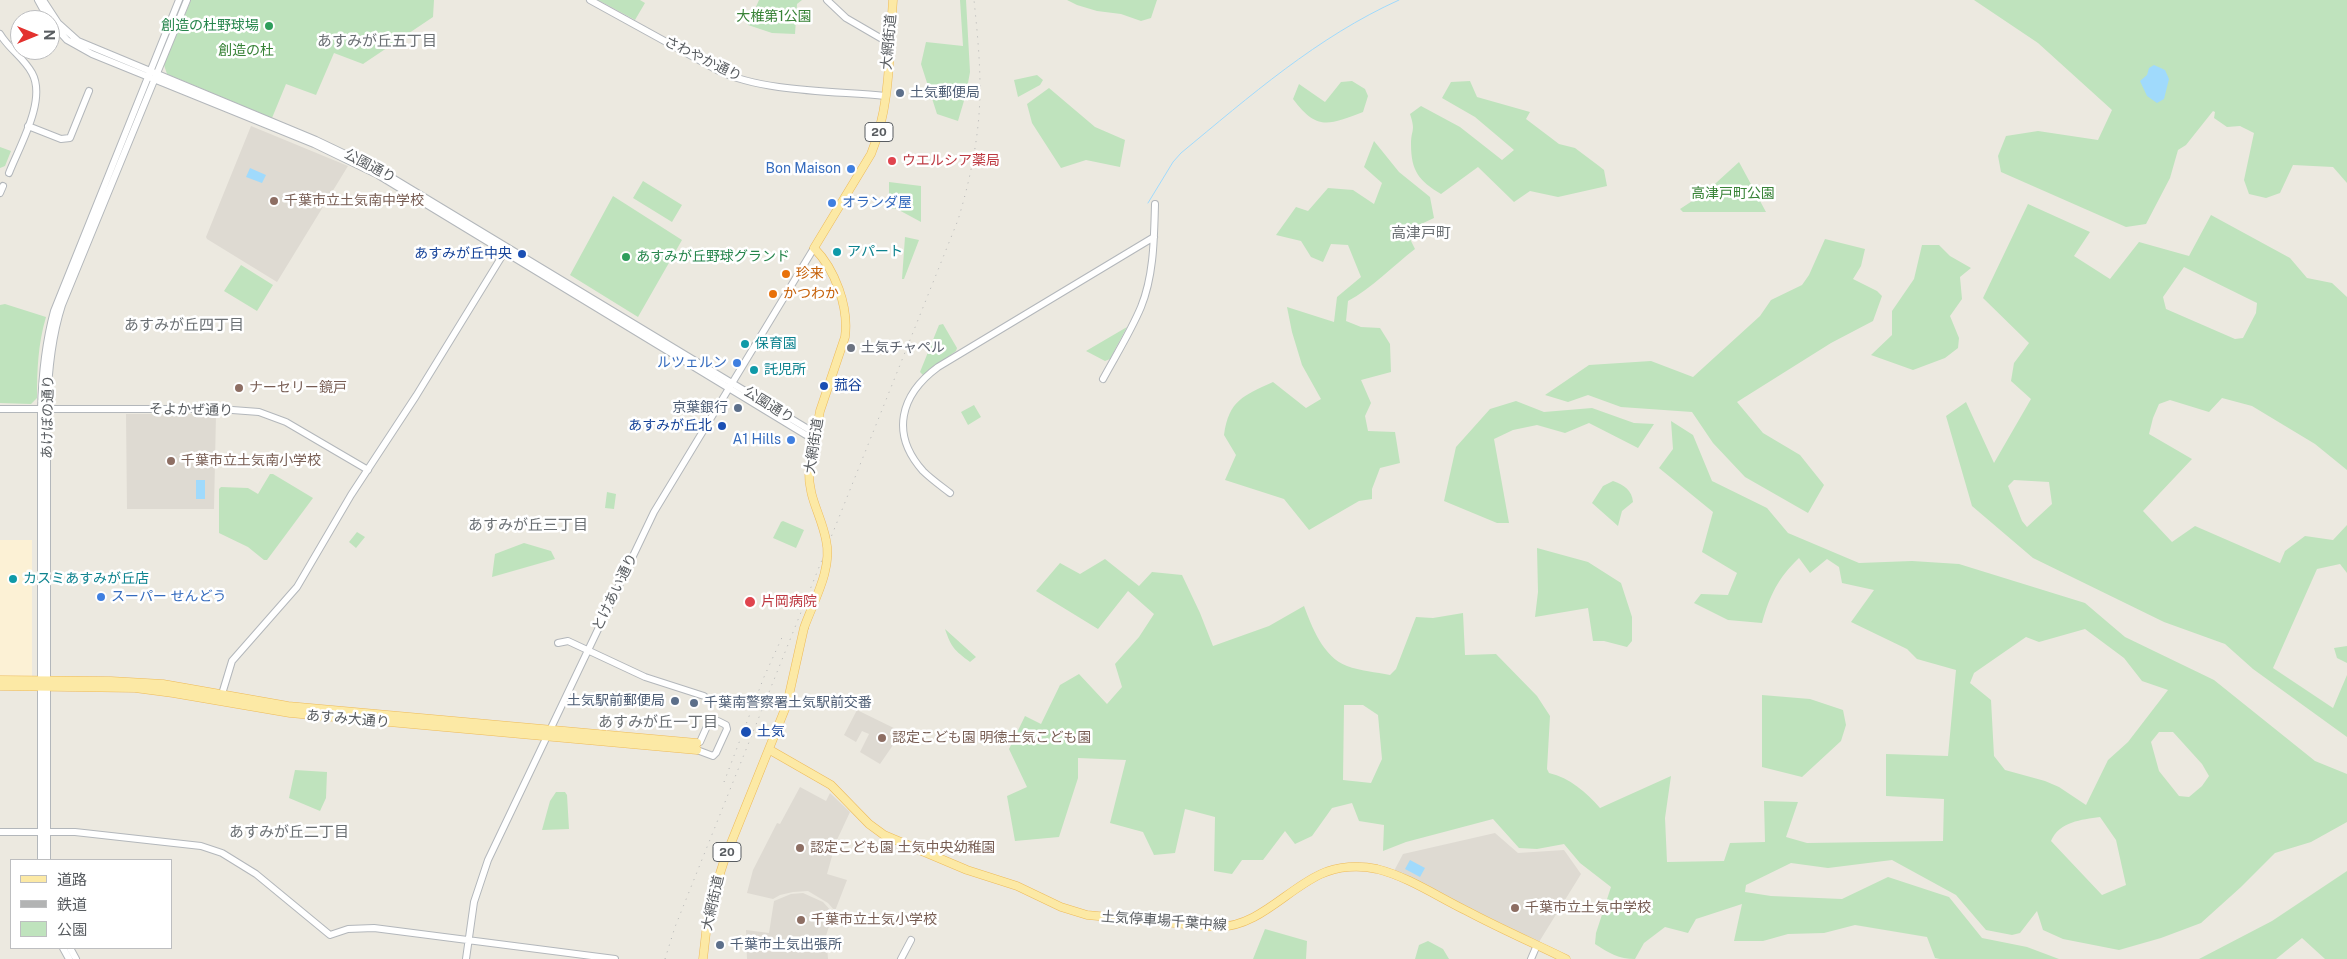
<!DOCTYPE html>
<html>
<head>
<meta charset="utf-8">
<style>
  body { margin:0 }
  #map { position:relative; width:2347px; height:959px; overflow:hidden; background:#ece9e0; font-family:"Public Sans","Noto Sans JP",sans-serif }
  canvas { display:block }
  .legend { position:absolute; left:10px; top:859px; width:162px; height:90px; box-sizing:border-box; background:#fff; border:1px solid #bdbec0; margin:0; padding:6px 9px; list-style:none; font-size:15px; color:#595d61 }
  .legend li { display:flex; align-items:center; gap:10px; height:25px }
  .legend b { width:25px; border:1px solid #bdbec0 }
  .north { position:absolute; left:10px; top:10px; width:50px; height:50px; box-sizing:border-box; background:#fff; border:1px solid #bdbec0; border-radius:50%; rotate:90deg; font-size:14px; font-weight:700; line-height:20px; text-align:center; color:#595d61 }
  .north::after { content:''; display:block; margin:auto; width:18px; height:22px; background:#e3322f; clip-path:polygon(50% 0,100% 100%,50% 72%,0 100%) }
</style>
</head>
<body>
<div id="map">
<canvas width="2347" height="959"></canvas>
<ul class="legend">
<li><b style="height:6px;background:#fce9a5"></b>道路</li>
<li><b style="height:6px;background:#b2b3b3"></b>鉄道</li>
<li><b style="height:14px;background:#bfe3bd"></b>公園</li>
</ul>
<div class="north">N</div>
</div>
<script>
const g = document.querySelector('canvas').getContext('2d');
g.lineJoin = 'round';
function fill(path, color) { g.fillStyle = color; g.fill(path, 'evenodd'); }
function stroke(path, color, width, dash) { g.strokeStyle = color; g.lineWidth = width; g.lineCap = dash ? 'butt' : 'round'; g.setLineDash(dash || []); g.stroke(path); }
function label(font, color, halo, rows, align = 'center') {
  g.font = font + ' "Public Sans","Noto Sans JP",sans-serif'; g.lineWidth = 5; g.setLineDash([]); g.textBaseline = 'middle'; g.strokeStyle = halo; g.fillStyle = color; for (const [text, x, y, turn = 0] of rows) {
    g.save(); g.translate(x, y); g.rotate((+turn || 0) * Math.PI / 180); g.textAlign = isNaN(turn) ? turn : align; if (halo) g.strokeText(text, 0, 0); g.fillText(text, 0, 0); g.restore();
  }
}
const commercial = new Path2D(`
  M0,540H32V676H0Z`);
const education = new Path2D(`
  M251,126L348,166L277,282L207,239L206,237Z
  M126,414H216L214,509H127Z
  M857,710L902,732L880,764L860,752L869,734L862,731L856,742L844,735Z
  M800,787L826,801L830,793L850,812L836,842L827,874L847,880L835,911L828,903L808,891L793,892L780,895L773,899L747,893L753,870L777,823L780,824Z
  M1495,833L1518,853L1564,850L1581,874L1539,942L1394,871L1403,854Z
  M803,893L823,902L833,913L826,936L828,959H747L746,930L769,933L774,901L791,894Z`);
const green = new Path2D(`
  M191,0H434L433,17L363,64L334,53L316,95L286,84L272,118L167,74L164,65Z
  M598,0H640L645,3L635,20Z
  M759,0H802L797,4L795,34L772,33L748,25Z
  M960,0H966L970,72L966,94L958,121L937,114L921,64L926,42L963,46Z
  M1067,0H1157L1151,18L1141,21L1121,14L1097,11L1077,5Z
  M1974,0H2347V183L2333,167L2293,165L2280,193L2266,198L2249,194L2244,180L2254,133L2240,126L2227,127L2214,118L2215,112L2213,111L2186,145L2178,150L2170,178L2146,224L2126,227L2001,172L1998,156L2006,136L2038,131L2098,140L2112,110L2038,43Z
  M1037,75L1043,80L1040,85L1018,97L1014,80Z
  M1352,81L1365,89L1368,96L1363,112C1328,125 1317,131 1293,99L1299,84L1325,102L1341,82Z
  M1470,81L1477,97L1530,112L1526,119L1559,144L1575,148L1599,166L1604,170L1607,186L1558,197L1530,191L1514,202L1478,167L1441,194C1419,181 1411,171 1411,144C1411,129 1416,132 1410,114L1421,106L1460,127L1502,160L1514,150L1475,117L1442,98L1451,82Z
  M1049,88L1095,127L1125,140L1120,167L1086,160L1061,168L1032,123L1027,104Z
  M1374,141L1399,172L1430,197L1434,218L1406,231L1415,249C1394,265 1371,289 1348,301L1346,321L1361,327L1380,328L1390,344L1391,372L1361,380L1371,403L1365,416L1368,431L1395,432L1400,463L1380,468L1372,489V499L1359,501L1309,530L1284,499L1225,480L1236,455L1224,435C1229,400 1243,396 1273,382L1306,408L1321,399L1302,365L1292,332L1287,307L1334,322L1337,297L1361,277L1348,245L1331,244L1323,262L1311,257L1301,241L1276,235L1296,207L1308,211L1328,188L1353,190L1374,204L1382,183L1364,167Z
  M0,147L11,151L5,166L0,168Z
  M1739,162L1766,212H1683L1680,209L1706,192Z
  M643,181L682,205L672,222L633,198Z
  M889,182L921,186V222L897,209L889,208Z
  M613,196L682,240L638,317L570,275Z
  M2028,204L2090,232L2074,256L2110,279L2139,242L2189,256L2211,215L2290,258L2307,278L2332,283L2347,297V470L2315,444L2252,406L2222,398L2209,412L2170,400L2159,404L2153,418L2149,434L2192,459L2143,511L2172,542L2195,526L2280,563L2285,551L2305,536L2333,540L2347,525V573L2340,564L2317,569L2273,668L2333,708L2347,675V737L2253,669L2225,644L2164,622L2033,558L1972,506L1946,416L1966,402L1994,463L2031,399L2011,381L2014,363L2029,343L1983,298ZM2184,267L2257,303L2256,313L2243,338L2235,339L2166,309L2163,297ZM2014,480L2049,482L2052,504L2027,527L2022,521L2008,486Z
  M905,237L919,240L904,279H902Z
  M1825,239L1865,249L1861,266L1853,279L1877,291L1882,296L1873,321L1831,343L1737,402L1763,433L1800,455L1824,485L1808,513L1745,477L1713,443L1692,412L1621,407L1588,395L1568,402L1545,395L1589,365L1651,361L1693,377L1760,316L1771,300L1802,285L1809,275Z
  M1922,245H1939L1950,256L1971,268L1960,277L1962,299L1950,316L1959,338L1958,348L1945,358L1913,370L1871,355L1892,335V311L1914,279Z
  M241,265L273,285L257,311L224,291Z
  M5,304L46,317C38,344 37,370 37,398L31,404L0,403V305Z
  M943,324L957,348L956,351L923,375L920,372L939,325Z
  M1127,327L1110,359L1105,361L1086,351Z
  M1516,401L1544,412L1592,408L1634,423L1654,424L1638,448L1589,423L1565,433L1537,425L1513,430L1494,439L1509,523H1497L1444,501L1456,447L1490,409Z
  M974,405L981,417L968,425L961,412Z
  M1671,421L1693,435L1712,481L1767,508L1788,533L1859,563L1912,561L1959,564L2085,603L2125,637L2214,680L2315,761L2347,774V822L2311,842L2275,853L2241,887L2201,923L2161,938L2119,950L2063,939L2043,930L2037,911L2020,933L2012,935L1986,930L1956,895L1892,860L1828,868L1791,863L1746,885L1745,892L1771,896L1842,899L1888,877L1949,897L1982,938L2027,947L2059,959H1940L1935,958L1927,937L1855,925L1824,933L1788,934L1763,941H1734L1742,904L1696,919L1688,933L1665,927L1644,943L1635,959C1619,959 1609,953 1595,944L1596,933L1611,887L1580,863L1564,844L1537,849L1519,848L1493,819L1406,842L1383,851L1384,825L1359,821L1352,803L1332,808L1312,836L1295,844L1285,831L1263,860H1242L1232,874L1214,871L1215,817L1185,809L1175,853L1154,855L1143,832L1110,823L1126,760L1078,758V778L1059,837L1015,841L1007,796L1027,787L1009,749L1025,716L1041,724L1060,685L1079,674L1107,704L1122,687L1115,664L1139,637L1154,614L1128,591L1098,629L1036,591L1060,563L1080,574L1105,559L1139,586L1152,572L1182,575L1200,613L1213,646L1269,626L1304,606C1312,627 1323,657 1347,666C1360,671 1376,672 1390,675L1396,669L1416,617L1433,618L1463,613L1465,655L1496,654L1537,696L1550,716L1547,769L1549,773C1570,778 1586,792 1600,808L1671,776L1665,818L1667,862L1724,861L1730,843L1765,842L1764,801L1798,802L1786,837L1807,843L1943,841L1944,799L1886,796V754L1948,756L1956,670L1917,659L1907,649L1851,622L1874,590L1842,583L1839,567L1827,559L1810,573L1799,558C1778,578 1770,595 1762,623L1728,620L1694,603L1701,594L1728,595L1737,573L1702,552L1713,512L1659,468L1673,449ZM2085,629L2124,658L2142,681L2168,690L2128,742L2108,760L2086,805L2059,787L2045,781L2005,770L1994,756L1991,700L1970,683L1974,673L2026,637L2039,642ZM1344,705H1363L1378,715L1382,759L1371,783L1343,780ZM2159,732H2173L2202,764L2209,776L2202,786L2189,797L2179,796L2159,771L2151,742ZM2100,817L2116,840L2126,885L2102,895L2051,841C2060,821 2081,820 2100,817Z
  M270,474H273L313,498L267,560H264L248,547L219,533V489L221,487L248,488L258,494Z
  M1613,481C1624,485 1632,490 1633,502L1622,511L1618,526L1592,503L1603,486Z
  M607,492L616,494L614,509L605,508Z
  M783,521L804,530L796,548L773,538L781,522Z
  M357,532L365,537L356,548L349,542Z
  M524,543L551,551L555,559L492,577L495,554Z
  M1537,548L1588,562L1621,583L1632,617V641L1627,647L1604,641H1593L1588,608L1535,617L1538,592Z
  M945,629L976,657L970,662C954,650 951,647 945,629Z
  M2347,646V663L2337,658L2334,648Z
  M1762,695L1810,699L1843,710L1846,725L1841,741L1802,777L1762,767Z
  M295,770L327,772L326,798L320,811L289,798Z
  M556,792H565L567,795L569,829L542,830L550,801Z
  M2347,871V959H2325L2302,938L2276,959H2199L2272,921Z
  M1265,929L1307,941L1306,959H1253Z
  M1428,941L1443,949L1449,959H1415L1419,945Z`);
const water = new Path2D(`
  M2154,65L2165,70L2169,79L2164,99L2157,103L2147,96L2140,81L2147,75L2149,68Z
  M250,168L266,175L262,183L246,177Z
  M196,480H205V499H196Z
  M1410,860L1425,868L1420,877L1405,869Z`);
const stream = new Path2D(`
  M1148,203L1173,162L1181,153C1250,96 1317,37 1399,0`);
const minor = new Path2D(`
  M38,0L49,20
  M43,0L58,23L78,41L316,140L381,171L808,429L814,435
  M590,0L719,71C763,92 835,91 885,96
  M827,0L846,18L889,43
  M50,21L67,40L92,54L314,144L378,175L806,435H814
  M0,34C9,49 24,58 32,73C47,100 19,147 9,173
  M28,126L61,139L70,138L89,91
  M0,193L3,186
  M1103,379C1116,355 1131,331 1141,307C1154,275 1154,238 1155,204
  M0,409H219L259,412L286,422L368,470
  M950,493C941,486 931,479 923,471C890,434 900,395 938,367L1154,237
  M558,643L568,641L645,677L704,696
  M222,694L232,661L297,587L351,495L416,396L507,248
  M697,750L713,756L716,753L727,729L726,725L718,721L708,724L700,742L697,743
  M0,832H75L201,846L222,853L256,874L330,935L348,929L374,928L615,959
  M41,860V409C42,375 45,344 54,311L179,0
  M47,860V409C48,373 51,339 62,305L187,0
  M63,948L69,959
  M70,948L76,959
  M466,959L474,902L488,860L654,512L814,248
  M901,959L911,940
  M1531,959L1537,945`);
const major = new Path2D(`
  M809,470L820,411L845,337C849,307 835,269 814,248L871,154C891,106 889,51 893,0
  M0,680L111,681L163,684L288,706L697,743
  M0,686L135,688L173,693L290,713L697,750
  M770,750L831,785L869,824L884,835L967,870L1017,886L1061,907L1087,915L1218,927C1259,926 1286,890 1321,874C1338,866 1359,865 1377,869C1409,877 1438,897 1467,911C1499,928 1533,943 1566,959
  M703,959L707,924L714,892L725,858L787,704L804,628`);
const rail = new Path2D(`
  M724,782L764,677L784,633
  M665,959L675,927L958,220C971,177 980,133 980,88C980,59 977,29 974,0`);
const majorBridge = new Path2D(`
  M804,628C813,602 833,569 826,540C821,514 808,498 809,470`);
const markers = [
  [269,26,5,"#2e9e5b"],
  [900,93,5,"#5c6f8a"],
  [892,161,5,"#e0444e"],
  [851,169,5,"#3f7fe0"],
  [274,201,5,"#8d6e63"],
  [832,203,5,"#3f7fe0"],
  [837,252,5,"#0f9aa8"],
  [522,254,5,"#1a4fb4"],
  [626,257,5,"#2e9e5b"],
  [786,274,5,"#e8710a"],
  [773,294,5,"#e8710a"],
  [745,344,5,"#0f9aa8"],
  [851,348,5,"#6b7280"],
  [737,363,5,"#3f7fe0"],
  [754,370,5,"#0f9aa8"],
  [824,386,5,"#1a4fb4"],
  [239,388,5,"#8d6e63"],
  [738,408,5,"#5c6f8a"],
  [722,426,5,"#1a4fb4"],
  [791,440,5,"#3f7fe0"],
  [171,461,5,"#8d6e63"],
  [13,579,5,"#0f9aa8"],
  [101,597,5,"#3f7fe0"],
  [750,602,6,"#e0444e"],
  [675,701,5,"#5c6f8a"],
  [694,703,5,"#5c6f8a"],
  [746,732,6,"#1a4fb4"],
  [882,738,5,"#8d6e63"],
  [800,848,5,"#8d6e63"],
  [1515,908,5,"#8d6e63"],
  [801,920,5,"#8d6e63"],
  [720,945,5,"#5c6f8a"]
];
const shields = [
  [879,132,28],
  [727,852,28]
];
const shieldNames = [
  ["20",879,132],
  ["20",727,852]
];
const parkNames = [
  ["大椎第1公園",774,17],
  ["創造の杜",246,51],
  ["高津戸町公園",1733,194]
];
const leisureNames = [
  ["創造の杜野球場",259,26],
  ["あすみが丘野球グランド",636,257,"left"]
];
const streetNames = [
  ["大網街道",889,42,-85],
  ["さわやか通り",703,59,26],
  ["公園通り",370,166,28],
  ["公園通り",769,405,32],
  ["そよかぜ通り",191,410,1],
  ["あけぼの通り",48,417,-89],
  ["大網街道",814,446,-81],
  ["とけあい通り",615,592,-64],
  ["あすみ大通り",348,719,5],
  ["大網街道",713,903,-77],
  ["土気停車場千葉中線",1164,921,4]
];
const serviceNames = [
  ["土気郵便局",910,93],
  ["京葉銀行",728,408,"right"],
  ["土気駅前郵便局",665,701,"right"],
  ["千葉南警察署土気駅前交番",704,703],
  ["千葉市土気出張所",730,945]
];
const healthNames = [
  ["ウエルシア薬局",902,161],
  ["片岡病院",761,602]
];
const shopNames = [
  ["Bon Maison",841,169],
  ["オランダ屋",842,203,"left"],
  ["ルツェルン",727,363],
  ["A1 Hills",781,440],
  ["スーパー せんどう",111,597,"left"]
];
const educationNames = [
  ["千葉市立土気南中学校",284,201],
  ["ナーセリー鏡戸",249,388],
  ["千葉市立土気南小学校",181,461],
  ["認定こども園 明徳土気こども園",892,738],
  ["認定こども園 土気中央幼稚園",810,848],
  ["千葉市立土気中学校",1525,908],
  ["千葉市立土気小学校",811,920]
];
const cultureNames = [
  ["アパート",847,252],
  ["保育園",755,344],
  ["託児所",764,370],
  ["カスミあすみが丘店",23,579]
];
const transitNames = [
  ["あすみが丘中央",512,254],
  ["菰谷",834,386,"left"],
  ["あすみが丘北",712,426],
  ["土気",757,732,"left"]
];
const foodNames = [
  ["珍来",796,274],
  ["かつわか",783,294]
];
const worshipNames = [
  ["土気チャペル",861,348]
];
const neighbourhoodNames = [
  ["あすみが丘五丁目",377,41],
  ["高津戸町",1421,233],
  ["あすみが丘四丁目",184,325],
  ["あすみが丘三丁目",528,525],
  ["あすみが丘一丁目",658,722],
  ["あすみが丘二丁目",289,832]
];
fill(commercial, '#fcf1d5');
fill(education, '#dedad2');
fill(green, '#bfe3bd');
fill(water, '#a0dafc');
stroke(stream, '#a0dafc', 1);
stroke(minor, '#b3b7bb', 8);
stroke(major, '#edba59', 9);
stroke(minor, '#fff', 6);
stroke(major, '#fce9a5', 8);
stroke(rail, '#b2b3b3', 1, [1, 6]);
stroke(majorBridge, '#edba59', 9, []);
stroke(majorBridge, '#fce9a5', 8);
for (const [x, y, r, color] of markers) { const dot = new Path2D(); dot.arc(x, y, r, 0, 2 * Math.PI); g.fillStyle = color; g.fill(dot); stroke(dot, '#fff', 2); }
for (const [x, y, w] of shields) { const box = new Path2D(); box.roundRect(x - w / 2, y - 9.5, w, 19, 4); g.fillStyle = '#fff'; g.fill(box); stroke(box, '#595d61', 1); }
label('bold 12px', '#595d61', null, shieldNames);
label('14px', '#388337', '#fff', parkNames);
label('14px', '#27864d', '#fff', leisureNames, 'right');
label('14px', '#595d61', '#fff', streetNames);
label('14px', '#4e5e75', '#fff', serviceNames, 'left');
label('14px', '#be3a42', '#fff', healthNames, 'left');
label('14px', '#366cbe', '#fff', shopNames, 'right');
label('14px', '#785e54', '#fff', educationNames, 'left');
label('14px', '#0d838f', '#fff', cultureNames, 'left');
label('14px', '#164399', '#fff', transitNames, 'right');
label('14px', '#c56008', '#fff', foodNames, 'left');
label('14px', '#5b616d', '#fff', worshipNames, 'left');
label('15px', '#6a6f73', '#fff', neighbourhoodNames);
</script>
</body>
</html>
